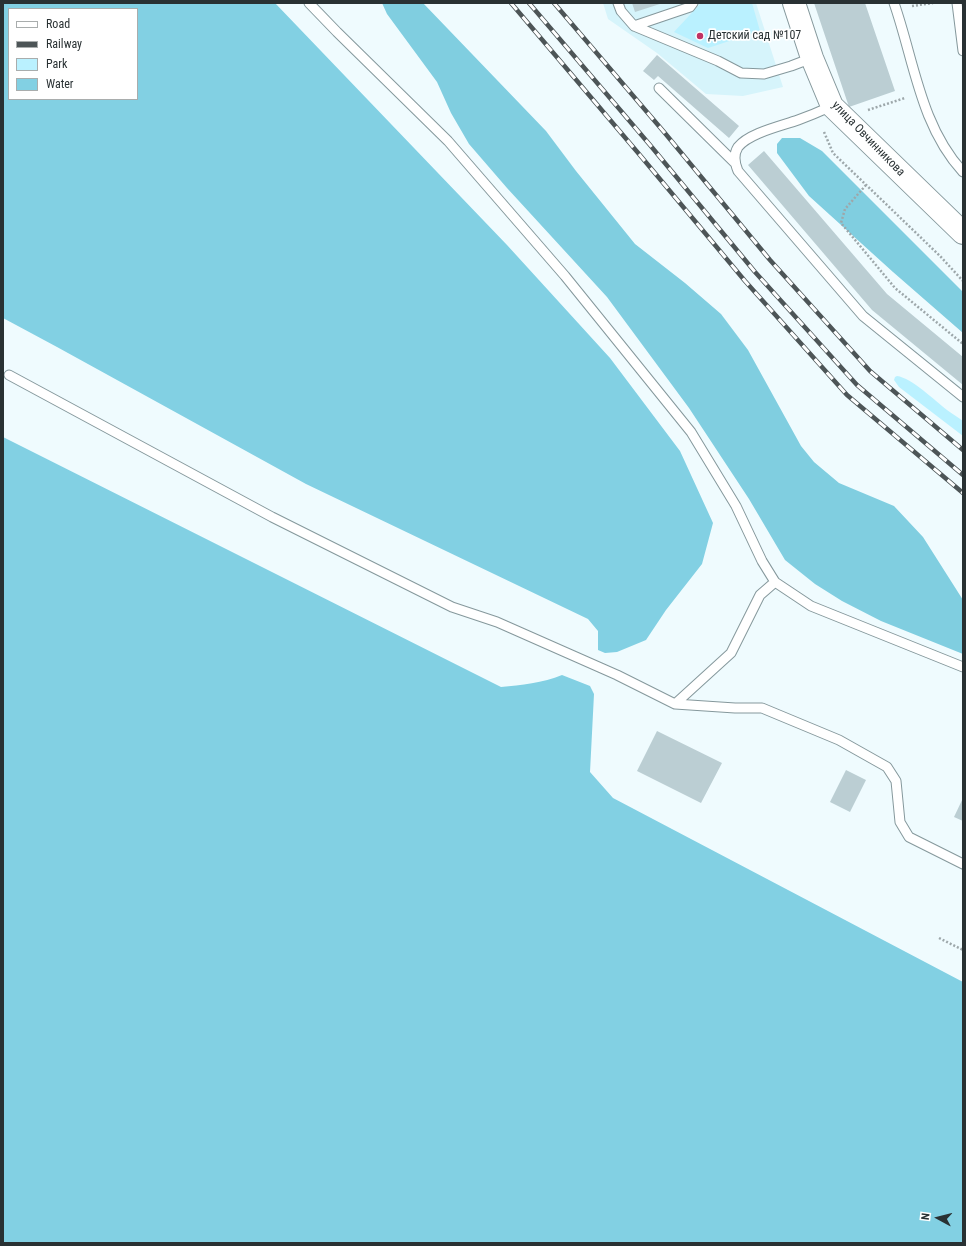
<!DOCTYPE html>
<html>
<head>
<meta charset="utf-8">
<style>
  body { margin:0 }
  #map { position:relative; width:966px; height:1246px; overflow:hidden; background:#effbfe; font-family:"Roboto Condensed",sans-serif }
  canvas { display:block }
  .frame { position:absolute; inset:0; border:4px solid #293133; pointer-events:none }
  .legend { position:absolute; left:8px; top:8px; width:130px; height:92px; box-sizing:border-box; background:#fff; border:1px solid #a9adad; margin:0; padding:5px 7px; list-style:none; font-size:12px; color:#293133 }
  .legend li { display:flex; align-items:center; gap:8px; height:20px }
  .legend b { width:20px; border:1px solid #a9adad }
  .north { position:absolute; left:918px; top:1198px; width:40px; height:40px; -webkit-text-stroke:3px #fff; paint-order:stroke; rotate:277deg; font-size:11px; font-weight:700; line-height:16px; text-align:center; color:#293133 }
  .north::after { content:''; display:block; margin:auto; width:14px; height:18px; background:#293133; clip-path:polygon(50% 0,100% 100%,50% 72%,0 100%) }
</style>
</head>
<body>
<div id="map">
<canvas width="966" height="1246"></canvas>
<div class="frame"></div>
<ul class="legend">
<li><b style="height:5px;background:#fff"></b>Road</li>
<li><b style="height:5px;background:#4d5557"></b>Railway</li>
<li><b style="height:11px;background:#baf1ff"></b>Park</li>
<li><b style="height:11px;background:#82d0e3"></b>Water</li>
</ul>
<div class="north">N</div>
</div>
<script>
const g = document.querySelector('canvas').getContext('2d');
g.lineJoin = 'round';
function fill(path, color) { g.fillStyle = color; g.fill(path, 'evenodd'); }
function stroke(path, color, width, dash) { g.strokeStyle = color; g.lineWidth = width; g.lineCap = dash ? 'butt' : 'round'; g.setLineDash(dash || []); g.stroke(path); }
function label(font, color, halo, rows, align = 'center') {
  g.font = font + ' "Roboto Condensed",sans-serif'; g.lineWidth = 3.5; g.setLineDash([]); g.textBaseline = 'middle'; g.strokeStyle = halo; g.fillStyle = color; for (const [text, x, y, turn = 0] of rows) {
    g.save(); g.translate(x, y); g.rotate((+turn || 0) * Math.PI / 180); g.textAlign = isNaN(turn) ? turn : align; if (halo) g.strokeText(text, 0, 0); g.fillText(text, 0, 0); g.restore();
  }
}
const built = new Path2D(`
  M603,3H756L783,87L743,96L706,94L657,53L608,19Z`);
const green = new Path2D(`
  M701,3H752L760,31L708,48L674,32Z
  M897,376C912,378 934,400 947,410C952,414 958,417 963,421V436L899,387L894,380L895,377Z`);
const forest = new Path2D(`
  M382,3H423L546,131L576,171L635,244L685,283L721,314L748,350L801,446L814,462L839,483L894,506L923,537L963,600V654L881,621L842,601L815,584L785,560L749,499L689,408L607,297L507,188L469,144L451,113L437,82L387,14Z
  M782,138H800L822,151L963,292V333L893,272L809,196L777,153V144Z`);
const water = new Path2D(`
  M3,3H275L507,245L610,358L680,451L713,523L702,564L666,610L646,640L617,652L605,653L598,650V631L588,619L306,484L57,347L3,318ZM9,9H137V99H9Z
  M3,437L501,687C521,685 543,683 562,675L590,686L594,694L590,772L613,798L963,982V1243H3Z`);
const building = new Path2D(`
  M632,3H663L635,12Z
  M814,3H865L895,91L849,107Z
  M657,55L739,126L729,138L658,76L654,80L643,71Z
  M764,151L887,294L963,357V385L872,310L748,165Z
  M657,731L722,763L701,803L637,771Z
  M846,770L866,780L850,812L830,802Z
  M963,798V821L954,817Z`);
const path = new Path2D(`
  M912,6L933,3
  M868,110L905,98
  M824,132L833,153L940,256L963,281
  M866,185L845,209L841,223L895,288L963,344
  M939,938L963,950`);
const lane = new Path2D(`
  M309,3L337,32L448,141L565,276L691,432L736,506L762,561L775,582L811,606L963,667
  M618,3L621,11L634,26L718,61L741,73L764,74L791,66L812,58
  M894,3C914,60 920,125 963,172
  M957,3L963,51
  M634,26L690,7L693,3
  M659,88L735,163
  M832,106C821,111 809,116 798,120C781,126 749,133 738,147C733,155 735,164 738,171L863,316L963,397
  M9,375L272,517L452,607L497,622L617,675L675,704L735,708H762L839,740L887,767L896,781L900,822L909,837L963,864
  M675,704L731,653L760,595L775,582`);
const secondary = new Path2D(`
  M794,3L812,58L832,106L963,233`);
const rail = new Path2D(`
  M511,3L639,154L745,281L847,395L963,493
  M529,3L650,145L755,272L857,385L963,475
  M554,3L664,132L770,260L870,371L963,450`);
const markers = [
  [700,36,4,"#c03364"]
];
const poiNames = [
  ["Детский сад №107",708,36]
];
const streetNames = [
  ["улица Овчинникова",868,139,46]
];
fill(built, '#d6f4fb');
fill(green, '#baf1ff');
fill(forest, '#80cee0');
fill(water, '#82d0e3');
fill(building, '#bbced3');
stroke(lane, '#85989c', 11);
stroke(secondary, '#85989c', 24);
stroke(path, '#9da7aa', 2.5, [2, 2]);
stroke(lane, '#fff', 9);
stroke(secondary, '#fff', 22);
stroke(rail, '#4d5557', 4.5);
stroke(rail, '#fff', 3, [9]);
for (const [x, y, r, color] of markers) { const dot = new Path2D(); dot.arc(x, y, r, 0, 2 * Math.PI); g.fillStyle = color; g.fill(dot); stroke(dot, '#fff', 1.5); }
label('12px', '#293133', '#fff', poiNames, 'left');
label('12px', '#293133', '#fff', streetNames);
</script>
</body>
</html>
